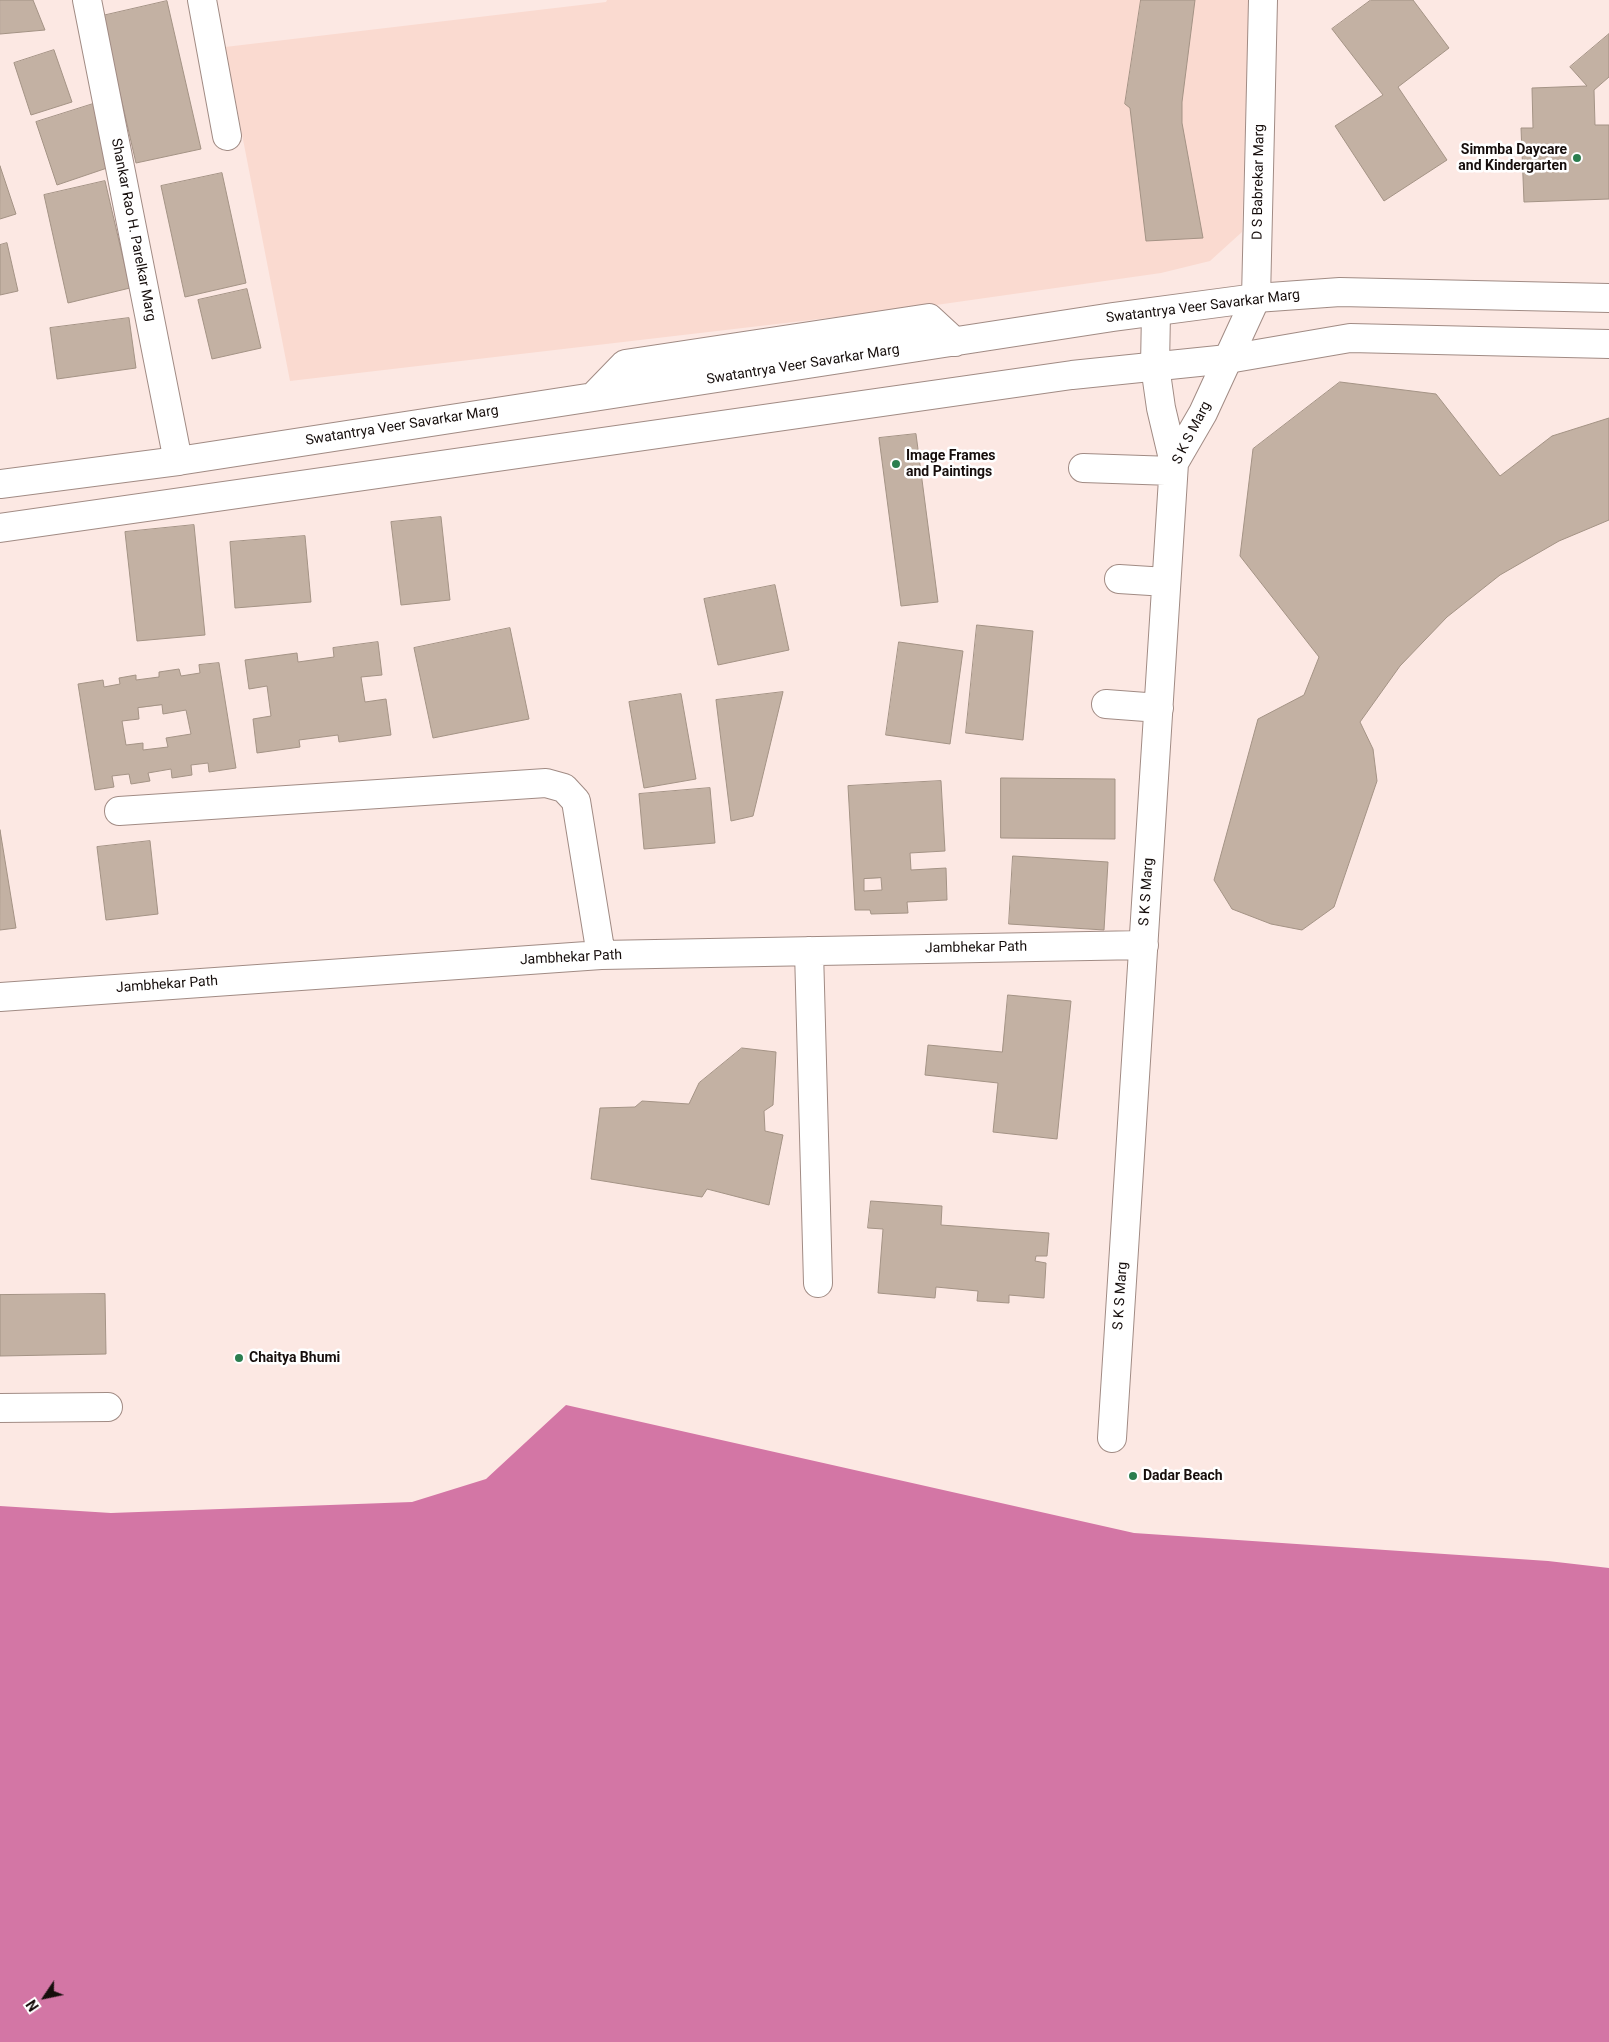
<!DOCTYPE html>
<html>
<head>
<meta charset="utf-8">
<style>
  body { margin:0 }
  #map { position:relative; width:1609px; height:2042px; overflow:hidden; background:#fce8e3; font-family:Roboto,sans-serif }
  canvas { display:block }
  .north { position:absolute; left:20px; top:1972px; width:50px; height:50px; -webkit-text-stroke:4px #fff; paint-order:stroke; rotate:236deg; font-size:14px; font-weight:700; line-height:20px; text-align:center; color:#160e0c }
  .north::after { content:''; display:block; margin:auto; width:18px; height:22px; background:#160e0c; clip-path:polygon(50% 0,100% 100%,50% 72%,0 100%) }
</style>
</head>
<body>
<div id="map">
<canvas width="1609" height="2042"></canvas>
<div class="north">N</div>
</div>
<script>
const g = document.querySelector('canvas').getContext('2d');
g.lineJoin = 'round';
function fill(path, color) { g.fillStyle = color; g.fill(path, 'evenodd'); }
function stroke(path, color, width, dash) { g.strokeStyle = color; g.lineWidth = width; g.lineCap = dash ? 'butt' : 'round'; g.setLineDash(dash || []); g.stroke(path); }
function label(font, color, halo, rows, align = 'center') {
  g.font = font + ' Roboto,sans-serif'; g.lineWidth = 5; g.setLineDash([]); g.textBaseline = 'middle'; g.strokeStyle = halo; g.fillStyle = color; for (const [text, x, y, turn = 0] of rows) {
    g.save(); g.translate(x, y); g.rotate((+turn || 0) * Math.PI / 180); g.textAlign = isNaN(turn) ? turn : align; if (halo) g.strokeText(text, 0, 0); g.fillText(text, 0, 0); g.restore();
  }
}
const built = new Path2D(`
  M607,0H1249L1242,232L1210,261L1161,273L922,307L290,381L225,47L606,2Z`);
const water = new Path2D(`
  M566,1405L1134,1533L1548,1561L1609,1568V2042H0V1506L111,1513L412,1502L486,1479Z`);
const building = new Path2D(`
  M0,0H33L45,30L0,34Z
  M1141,0H1195L1182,102V123L1203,238L1146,241L1130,108L1125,104Z
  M1371,0H1413L1449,48L1398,87L1447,160L1384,201L1335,126L1383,95L1332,29Z
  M167,1L201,149L136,163L102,16Z
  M1609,34V77L1594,90L1595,125H1609V199L1524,202L1521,128H1533L1532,88L1587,86L1570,67Z
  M54,50L72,102L31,115L14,63Z
  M93,104L113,166L57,185L36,122Z
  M0,166L16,214L0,219Z
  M222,173L246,283L185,297L161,186Z
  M105,181L130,288L68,303L44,195Z
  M7,243L18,291L0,295V245Z
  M247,289L261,348L212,359L198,300Z
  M129,318L136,368L57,379L50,328Z
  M1340,382L1436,394L1500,476L1552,436L1609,418V520L1559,541L1500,575L1447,617L1400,666L1360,722L1373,749L1377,781L1334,907L1302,930L1271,924L1232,909L1214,880L1258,719L1304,695L1319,657L1240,556L1253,449Z
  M916,434L938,602L901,606L879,438Z
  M441,517L450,600L401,605L391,522Z
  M194,525L205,635L137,641L125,532Z
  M305,536L311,602L235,608L230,542Z
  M775,585L789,650L718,665L704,599Z
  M977,625L1033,631L1023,740L966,733Z
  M510,628L529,719L433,738L414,648Z
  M378,642L382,675L361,677L365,702L386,699L391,735L339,742L338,735L299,740L300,747L257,753L253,719L271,716L267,686L249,689L245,660L297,653L298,662L334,657L333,648Z
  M899,642L963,651L950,744L886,735Z
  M219,663L236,768L209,772L208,763L191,765L192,775L172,778L171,769L148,773L150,781L131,784L129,774L112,776L114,787L95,790L78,684L103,680L104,687L120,684L119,678L136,675V680L159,677V672L179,669L181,676L200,673L199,665ZM162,705L163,714L186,710L191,734L166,738L168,747L143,750V743L126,745L122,721L139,719L138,708Z
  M783,692L753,816L731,821L716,700Z
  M681,694L696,779L644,788L629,702Z
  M1001,778L1115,779V839L1001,838Z
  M941,781L945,851L910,853L911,870L946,868L947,900L907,902L908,913L871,914L870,910H855L848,786ZM881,878L882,890L864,891V879Z
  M710,788L715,843L644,849L639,794Z
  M0,830L16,928L0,930Z
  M150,841L158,914L106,920L97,847Z
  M1013,856L1108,862L1104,930L1009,924Z
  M1008,995L1071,1001L1057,1139L993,1132L998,1083L925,1075L928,1045L1002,1052Z
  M742,1048L776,1052L773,1105L764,1111L765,1131L783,1135L769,1205L707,1189L702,1197L591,1179L600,1108L635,1107L642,1101L689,1104L699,1083Z
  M871,1201L942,1206L941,1225L1049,1233L1047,1256H1036L1035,1261L1046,1263L1044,1298L1009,1295V1303L977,1301L978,1291L936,1287L935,1298L878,1293L883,1229L868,1228Z
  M105,1294L106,1354L0,1356V1295Z`);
const minor = new Path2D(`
  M87,0L178,461
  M202,0L227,136
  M1156,312L1155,366L1161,408L1174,463
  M1083,468L1173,471
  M1119,579L1166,582
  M1106,704L1159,708
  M119,811L546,783L564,788L576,801L601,955
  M809,951L818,1283
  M0,997L601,955L1144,945
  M0,1408L108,1407
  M1112,1438L1174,463L1203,413L1256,298L1263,0`);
const major = new Path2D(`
  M593,397L625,364L929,318L955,342
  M0,484L178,461L1113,317L1256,298L1340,292L1609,298
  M0,528L1072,375L1228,359L1350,338L1609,344`);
const markers = [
  [1577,158,5,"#2b7e4f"],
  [896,464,5,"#2b7e4f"],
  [239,1358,5,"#2b7e4f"],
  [1133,1476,5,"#2b7e4f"]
];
const poiNames = [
  ["Simmba Daycare",1567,150,"right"],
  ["and Kindergarten",1567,166,"right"],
  ["Image Frames",906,456],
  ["and Paintings",906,472],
  ["Chaitya Bhumi",249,1358],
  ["Dadar Beach",1143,1476]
];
const streetNames = [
  ["D S Babrekar Marg",1259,182,-89],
  ["Shankar Rao H. Parelkar Marg",133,230,79],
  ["Swatantrya Veer Savarkar Marg",1203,307,-7],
  ["Swatantrya Veer Savarkar Marg",803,365,-9],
  ["Swatantrya Veer Savarkar Marg",402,426,-9],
  ["S K S Marg",1192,433,-63],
  ["S K S Marg",1147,892,-86],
  ["Jambhekar Path",976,948,-1],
  ["Jambhekar Path",571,958,-3],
  ["Jambhekar Path",167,985,-4],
  ["S K S Marg",1121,1296,-86]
];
fill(built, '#fadad0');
fill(water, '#d376a5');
fill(building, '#c3b1a3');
stroke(building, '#a49385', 1);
stroke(minor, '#a18b84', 30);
stroke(major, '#a18b84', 30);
stroke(minor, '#fff', 28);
stroke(major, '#fff', 28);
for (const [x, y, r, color] of markers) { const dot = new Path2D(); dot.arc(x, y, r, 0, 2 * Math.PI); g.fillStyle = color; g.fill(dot); stroke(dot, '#fff', 2); }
label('bold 14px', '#160e0c', '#fff', poiNames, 'left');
label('14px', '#160e0c', '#fff', streetNames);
</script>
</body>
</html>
